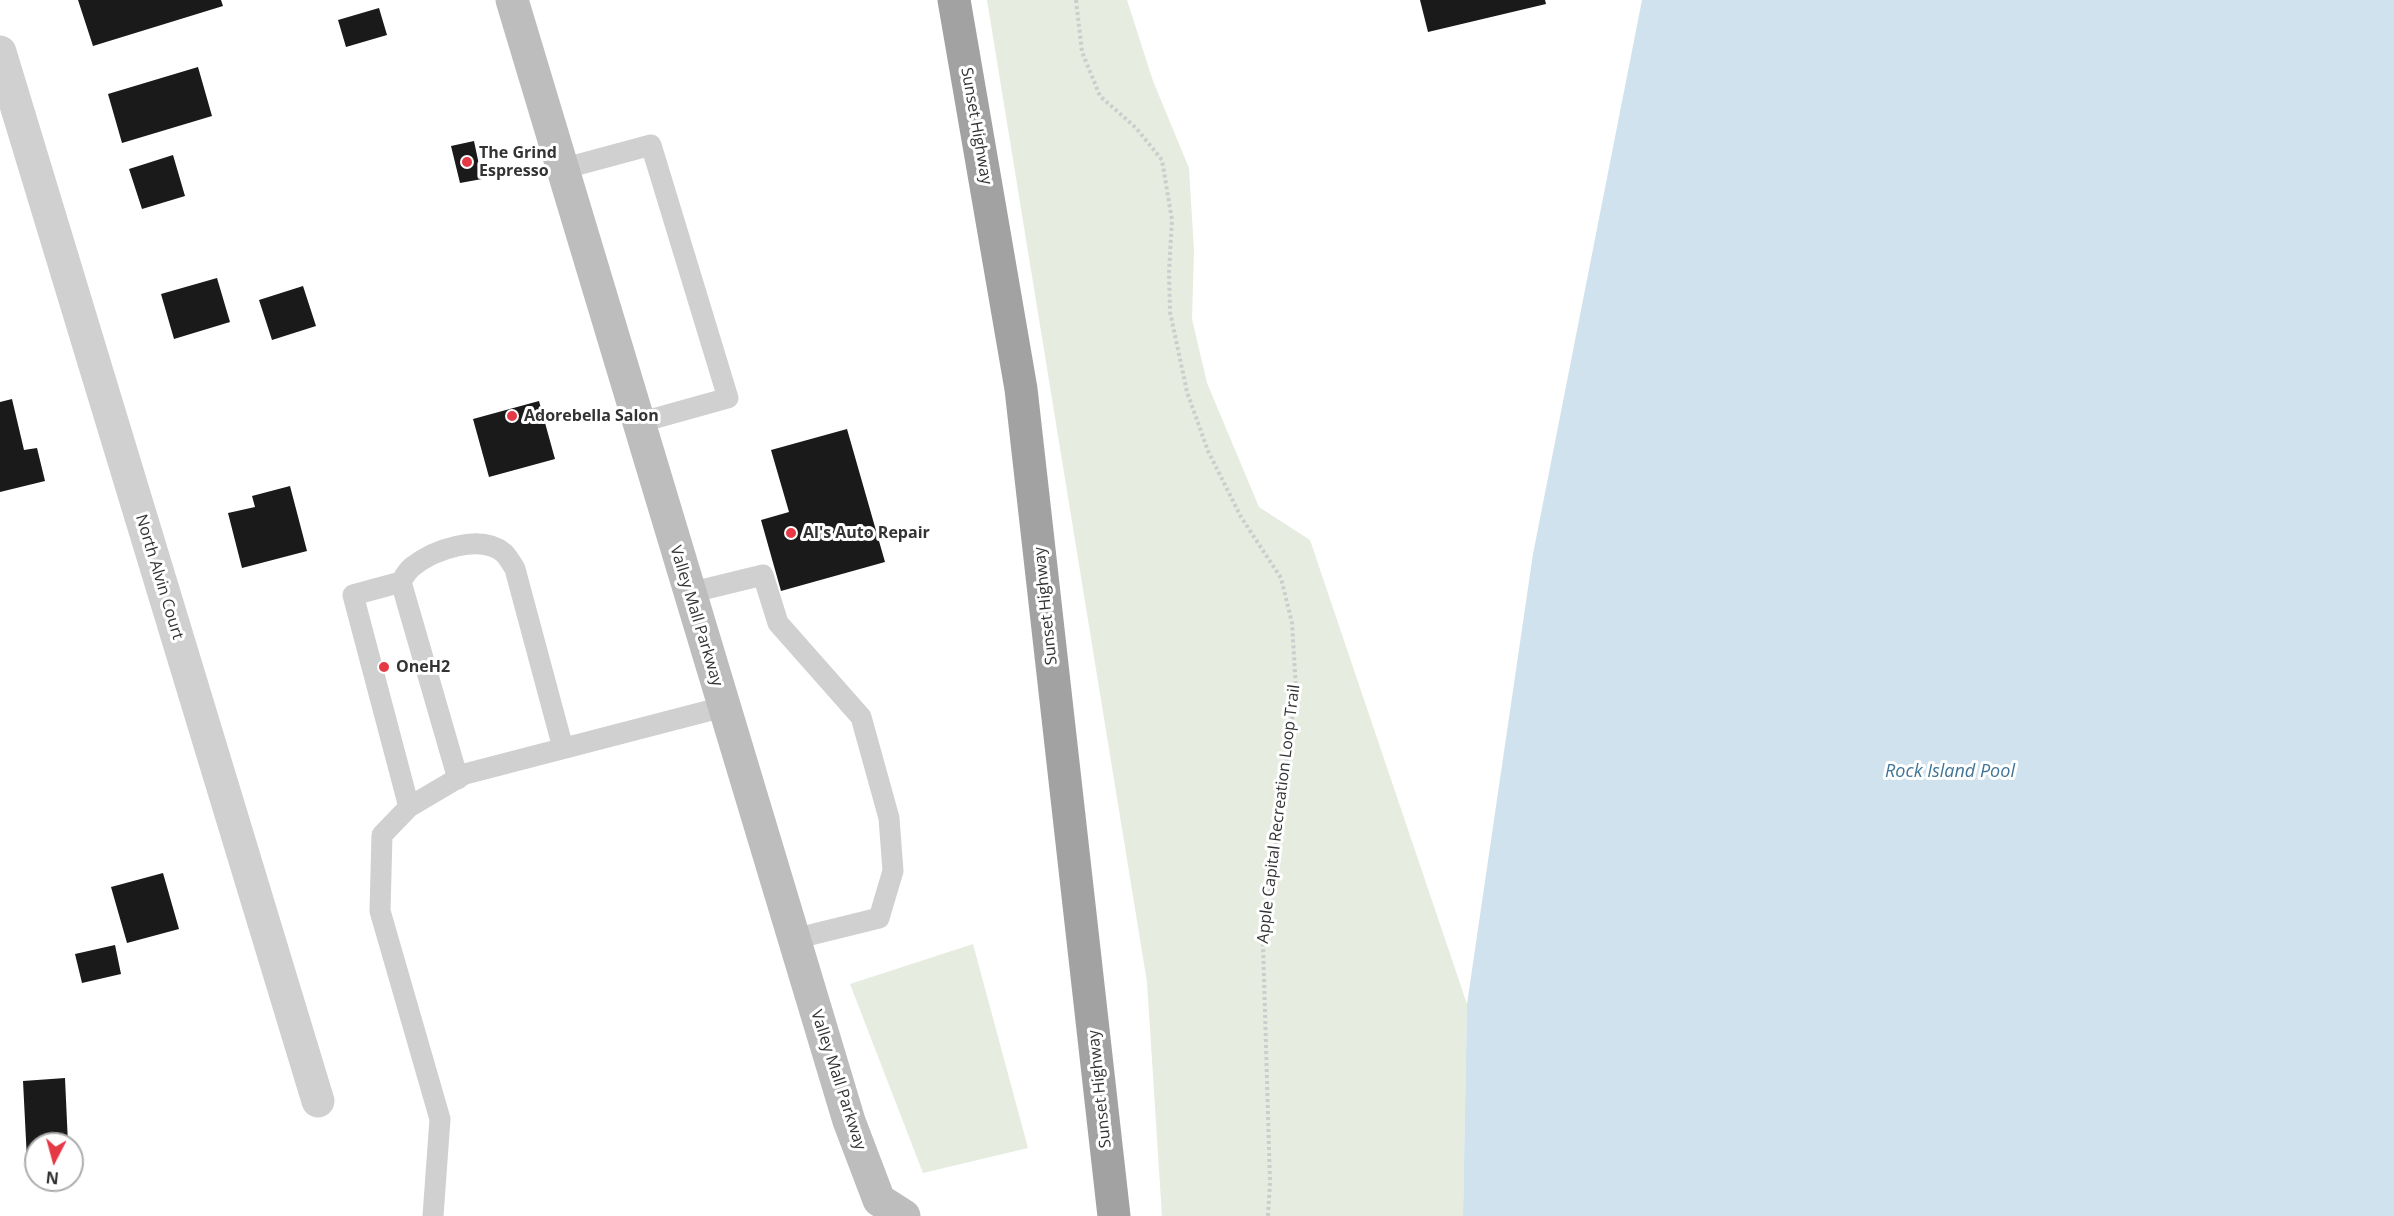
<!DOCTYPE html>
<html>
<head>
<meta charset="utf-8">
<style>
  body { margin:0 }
  #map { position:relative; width:2394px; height:1216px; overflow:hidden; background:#fff; font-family:"Open Sans",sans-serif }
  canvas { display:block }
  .north { position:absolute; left:24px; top:1132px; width:60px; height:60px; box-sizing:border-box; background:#fff; border:2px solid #adadad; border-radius:50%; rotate:186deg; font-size:16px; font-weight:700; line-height:24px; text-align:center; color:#333 }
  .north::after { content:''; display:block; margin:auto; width:21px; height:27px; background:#e63946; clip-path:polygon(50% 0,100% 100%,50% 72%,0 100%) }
</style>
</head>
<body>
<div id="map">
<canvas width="2394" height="1216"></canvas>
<div class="north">N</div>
</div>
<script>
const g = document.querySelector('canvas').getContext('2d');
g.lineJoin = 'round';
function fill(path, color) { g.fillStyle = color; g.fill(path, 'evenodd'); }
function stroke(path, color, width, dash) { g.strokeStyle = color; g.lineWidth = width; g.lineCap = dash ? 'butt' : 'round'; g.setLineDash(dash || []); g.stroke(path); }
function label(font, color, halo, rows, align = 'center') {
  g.font = font + ' "Open Sans",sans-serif'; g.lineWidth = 6; g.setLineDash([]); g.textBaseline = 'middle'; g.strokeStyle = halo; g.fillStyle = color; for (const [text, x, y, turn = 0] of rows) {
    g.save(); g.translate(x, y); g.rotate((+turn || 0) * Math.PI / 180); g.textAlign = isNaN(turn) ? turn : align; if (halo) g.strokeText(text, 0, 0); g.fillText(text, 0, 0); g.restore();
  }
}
const green = new Path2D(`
  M987,0H1127L1153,81L1189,168L1194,251L1192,319L1207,383L1259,507L1310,540L1467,1004L1463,1216H1162L1147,982Z
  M973,944L1028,1148L923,1173L850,984Z`);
const water = new Path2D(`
  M1642,0H2394V1216H1463L1467,1004L1533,554Z`);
const building = new Path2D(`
  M78,0H221L223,6L93,46Z
  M1420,0H1545L1546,4L1428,32Z
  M379,8L387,35L346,47L338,20Z
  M198,67L212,116L122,143L108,94Z
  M474,141L482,179L460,183L451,146Z
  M173,155L185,196L142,209L129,169Z
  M217,278L230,322L174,339L161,294Z
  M303,286L316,326L272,340L259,300Z
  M12,399L24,450L37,448L45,481L0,492V402Z
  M539,401L555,459L489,477L473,419Z
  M847,429L885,562L781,591L761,520L789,512L771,450Z
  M290,486L307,551L242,568L228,513L255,507L252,496Z
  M163,873L179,929L127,943L111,887Z
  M115,945L121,974L82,983L75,954Z
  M65,1078L68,1144H36V1160H27L23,1081Z`);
const path = new Path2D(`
  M1076,0L1082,52L1100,96L1136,128L1162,160L1172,220L1169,272L1170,312L1187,392L1208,451L1241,517L1281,578L1292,623L1296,689L1263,944L1270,1182L1268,1216`);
const service = new Path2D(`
  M562,169L651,145L728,398L638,423
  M401,582L353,595L409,807
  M689,593L763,575L778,623L861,717L889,818L893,871L879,918L794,939
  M458,779L401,582C404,577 407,571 412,567C433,550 480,533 504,553C508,557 512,564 515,569L563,748
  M433,1216L440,1119L380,911L382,835L409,807L465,774L723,707`);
const minor = new Path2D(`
  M0,52L318,1101`);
const secondary = new Path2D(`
  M512,0L849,1121L879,1200L904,1216`);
const trunk = new Path2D(`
  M954,0L1021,389L1114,1216`);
const markers = [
  [467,162,6,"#e63946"],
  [512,416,6,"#e63946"],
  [791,533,6,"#e63946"],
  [384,667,6,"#e63946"]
];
const streetNames = [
  ["Sunset Highway",976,126,80],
  ["North Alvin Court",159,577,73],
  ["Sunset Highway",1046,606,-96],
  ["Valley Mall Parkway",696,616,73],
  ["Apple Capital Recreation Loop Trail",1279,814,-83],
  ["Valley Mall Parkway",838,1080,72],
  ["Sunset Highway",1100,1089,-96]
];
const poiNames = [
  ["The Grind",479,153],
  ["Espresso",479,171],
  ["Adorebella Salon",524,416],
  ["Al's Auto Repair",803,533],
  ["OneH2",396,667]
];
const waterNames = [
  ["Rock Island Pool",1950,772]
];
fill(green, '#e6ecdf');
fill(water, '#cfe2ee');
fill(building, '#1a1a1a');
stroke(path, '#cdcdcd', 4, [3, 3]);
stroke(service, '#d0d0d0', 21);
stroke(minor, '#d0d0d0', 33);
stroke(secondary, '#bdbdbd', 33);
stroke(trunk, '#a2a2a2', 33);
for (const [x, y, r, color] of markers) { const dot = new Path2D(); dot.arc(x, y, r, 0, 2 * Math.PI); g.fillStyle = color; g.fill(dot); stroke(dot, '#fff', 2); }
label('16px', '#333', '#fff', streetNames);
label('bold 16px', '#333', '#fff', poiNames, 'left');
label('italic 18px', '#3f7597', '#fff', waterNames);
</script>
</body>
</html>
